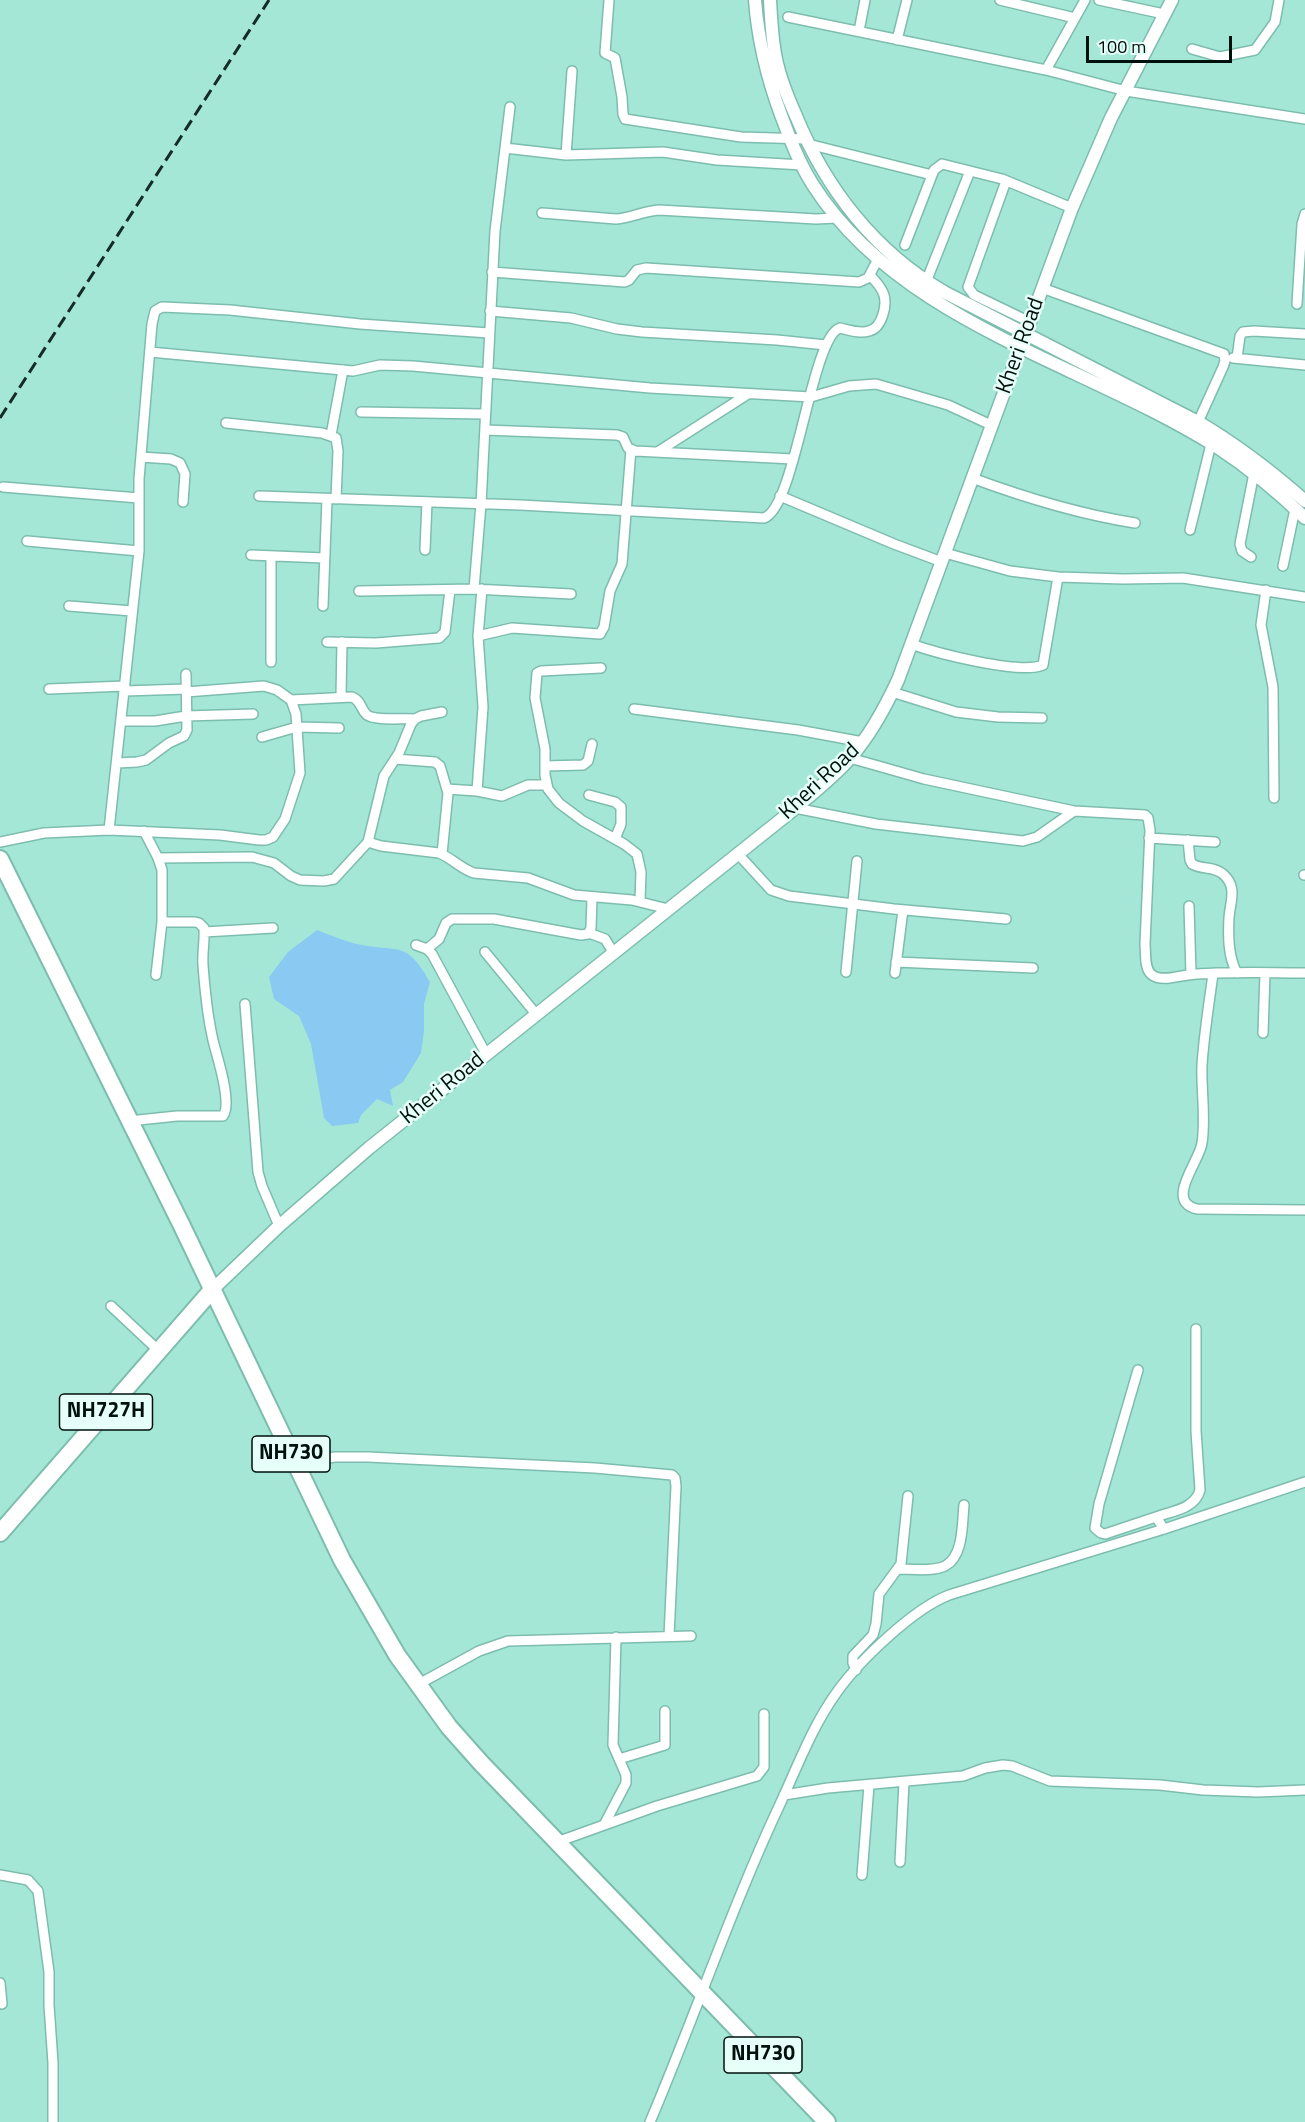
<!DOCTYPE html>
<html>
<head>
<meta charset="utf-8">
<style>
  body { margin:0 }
  #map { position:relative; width:1305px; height:2122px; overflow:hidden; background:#a5e7d7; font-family:"Titillium Web",sans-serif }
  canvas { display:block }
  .scale { position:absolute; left:1086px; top:36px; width:146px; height:27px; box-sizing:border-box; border:3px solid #00100b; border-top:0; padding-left:8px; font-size:18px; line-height:21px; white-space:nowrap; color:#00100b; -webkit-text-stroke:4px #e6fff8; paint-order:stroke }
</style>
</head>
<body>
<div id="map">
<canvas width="1305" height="2122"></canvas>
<div class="scale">100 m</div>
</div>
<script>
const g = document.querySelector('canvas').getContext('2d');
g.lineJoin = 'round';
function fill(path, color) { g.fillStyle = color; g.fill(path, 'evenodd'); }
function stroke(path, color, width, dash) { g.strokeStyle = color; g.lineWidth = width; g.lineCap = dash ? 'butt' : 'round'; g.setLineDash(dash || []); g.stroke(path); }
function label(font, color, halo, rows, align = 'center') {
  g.font = font + ' "Titillium Web",sans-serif'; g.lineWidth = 5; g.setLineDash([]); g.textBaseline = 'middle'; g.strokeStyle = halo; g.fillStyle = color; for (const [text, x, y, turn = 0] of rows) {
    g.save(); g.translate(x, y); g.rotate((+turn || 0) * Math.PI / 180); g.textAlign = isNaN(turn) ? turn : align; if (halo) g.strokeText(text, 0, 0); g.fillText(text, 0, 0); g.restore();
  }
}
const water = new Path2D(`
  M317,930C330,935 344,941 357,944C398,953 406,939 430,982L424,1004V1031L421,1053L403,1082L390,1090L393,1106L377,1099L361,1115L358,1123L332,1126L324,1118L311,1044L299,1016L274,999L269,977L288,952Z`);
const minor = new Path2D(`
  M609,0L605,53L615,58L622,97L623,114L625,119L741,137L806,139
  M1000,0L1075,18
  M1099,0L1164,14
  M788,17L1046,70L1126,91L1305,119
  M859,31L865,0
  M897,40L907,0
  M1192,49L1220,57L1255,50L1275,22L1279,0
  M1046,70L1085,0
  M808,144L932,175
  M505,148L566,155L663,152L717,160L802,165
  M566,155L572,71
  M1006,181L968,287L974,295L1030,322
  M542,213L616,219C631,218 644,211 659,210L816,219L837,218
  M905,245L934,170L942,164L1002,179L1072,208
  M492,272L625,282L629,280L637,270L646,268L859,282L868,278L878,259
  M926,282L970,171
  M1042,288L1224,354L1225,361L1223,367L1198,422
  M1297,304L1302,224L1305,214
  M490,311L571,318L617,329L642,332L777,340L826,345
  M150,352L353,371L380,365L413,366L650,388L811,397L849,386L876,384L948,405L991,425
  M1233,358L1305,365
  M1237,358L1240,336L1243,332L1254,331L1305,334
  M361,412L485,414
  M226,423L322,433L336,438L338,451L336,499
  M485,430L617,435L623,437L628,448L635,451L793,459
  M331,435L343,370
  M659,451L748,394
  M141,457L171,459L180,463L185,474L183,502
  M972,478C1026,498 1078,514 1135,523
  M3,487L139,498
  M259,496L520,505L764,518C796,507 811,337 840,328C849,330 860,334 869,331C882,328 887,306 884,295C881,286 875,281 870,275
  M780,496L894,544L942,562
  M1190,530L1211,444
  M27,541L139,551
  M425,550L427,502
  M945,553L1010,571L1058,577L1123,579L1183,578L1305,597
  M251,555L324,558
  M1251,557L1242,551L1240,544L1254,473
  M1283,566L1295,509
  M474,589L481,504L495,231L510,107
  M1266,590L1261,625L1273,687L1274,798
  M359,591L474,589L571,594
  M69,606L132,611
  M323,606L327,499
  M478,636L512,628L600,634L604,627L610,591L622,564L631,449
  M327,642L376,643L439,638L445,632L450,590
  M911,644C936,653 1020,675 1043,665L1058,577
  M271,662V556
  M601,668L541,671L537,673L535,698L545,749V775L548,789L559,803L583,821L624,844L637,854L641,872L640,901
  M49,689L125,686
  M125,691L186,689
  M892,692L956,712L998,717L1042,718
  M341,697L342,642
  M291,700L352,697C362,701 360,709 367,715C375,721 404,718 415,719
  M634,709L798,730L863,742
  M122,721H155L186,716L253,714
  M262,737L297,727L339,728
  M850,758L924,779L1074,811L1145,815L1148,818L1150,830L1145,944C1146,954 1144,969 1152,975C1161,982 1178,976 1188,975C1227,971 1266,973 1305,973
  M395,759L435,762L440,766L448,793L442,854
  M117,763L137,762L146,760L169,743L184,736L187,730L186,674
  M545,766L583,765L588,761L592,744
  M447,789L477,791L502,796L528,785H546
  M477,791L483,707L478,636L482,589
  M589,795L615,802L621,807V824L615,839
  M795,808L876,824L1023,841L1037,837L1074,811
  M109,830L139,551V479L152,324L155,311L162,307L230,310L360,324L489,333
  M144,831L158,858L162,870V922L156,975
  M1149,838L1215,842
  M1188,840L1190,860L1192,864C1202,870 1214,866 1223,874C1238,887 1230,902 1229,918C1228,936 1228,957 1237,973
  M0,842L44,833L109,830L220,835L259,840H266L273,837L285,819L300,773L296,714L291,700L277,690L264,686L186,692
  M368,842L381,846L439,853C452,858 461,869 474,873L528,878L574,895L632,900L668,909
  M738,854L771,890L789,896L894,909L1006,919
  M158,858L252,857L274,863L291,876L300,880L324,881L334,879L368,842L384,776L399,753L411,724L415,719L421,716L442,712
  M1304,875H1305
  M1189,906L1191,974
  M204,932L273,928
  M589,933L605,939L613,952
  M416,945L427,949L432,954L486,1054
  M427,949L439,939L446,923L452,919H494L581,935L588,934L591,928L592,898
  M485,952L536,1014
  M896,962L1033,968
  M846,972L857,861
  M895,973L903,910
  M1213,974C1209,1004 1204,1034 1202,1065C1201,1091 1206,1117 1202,1143C1200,1161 1164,1201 1197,1209L1305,1210
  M245,1004L258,1172L262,1186L279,1226
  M1263,1033L1265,973
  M129,1121L177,1116H223C232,1104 219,1063 215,1048C208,1023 205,992 203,965C202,953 205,940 204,928L199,923L195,922H162
  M111,1306L159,1351
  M1138,1370L1099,1504L1095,1528L1101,1533L1105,1534L1156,1517L1164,1529
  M295,1463L335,1457H368L595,1468L672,1475L675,1478L676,1486L669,1636
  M1156,1517C1172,1511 1195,1509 1200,1490L1196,1431V1329
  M898,1569C912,1569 933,1572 945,1566C964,1556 962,1523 964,1505
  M856,1670L853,1663V1656L873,1635L876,1624L879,1594L901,1564L908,1496
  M417,1685L479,1651L508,1641L691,1636
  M619,1759L665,1745V1711
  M784,1795L828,1788L963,1776L985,1768L1003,1765L1012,1766L1050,1781L1160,1785L1203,1790L1258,1792L1305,1790
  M604,1825L626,1783V1775L613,1745L616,1637
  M557,1842L657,1806L757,1776L764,1767V1714
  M900,1862L904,1782
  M0,1875L28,1880L38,1891L49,1972V2005L53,2063V2122
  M862,1875L869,1785
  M0,1983L2,2004
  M650,2122C695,2016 732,1906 781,1802C798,1765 813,1725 837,1692C859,1661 913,1609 949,1595L1164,1529L1305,1482`);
const tertiary = new Path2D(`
  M755,0C758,40 767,77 781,115C790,139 799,163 813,185C901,323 1086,364 1217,447C1249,468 1278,492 1305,518
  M770,0C771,20 772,40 776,59C780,79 788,98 796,116C826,189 875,252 944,292L1198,422C1237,445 1271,471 1305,501
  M212,1290L279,1226L369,1148L788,814C809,796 833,778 851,757C871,734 885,708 898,680L1072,208L1111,118L1172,0`);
const trunk = new Path2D(`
  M0,859L182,1226L342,1560L397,1655L449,1727L481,1763L827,2122
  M0,1533L212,1290`);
const rail = new Path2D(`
  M0,418L269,0`);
const shields = [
  [106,1412,93],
  [291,1454,78],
  [763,2055,78]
];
const shieldNames = [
  ["NH727H",106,1412],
  ["NH730",291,1454],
  ["NH730",763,2055]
];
const streetNames = [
  ["Kheri Road",1021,346,-70],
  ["Kheri Road",820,782,-43],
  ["Kheri Road",443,1089,-39]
];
fill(water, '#8ac9f2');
stroke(minor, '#7dbdae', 12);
stroke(tertiary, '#7dbdae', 15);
stroke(trunk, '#7dbdae', 20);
stroke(minor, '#fff', 9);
stroke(tertiary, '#fff', 12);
stroke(trunk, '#fff', 16);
stroke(rail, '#152b25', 3, [12, 6]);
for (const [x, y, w] of shields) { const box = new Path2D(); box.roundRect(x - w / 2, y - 18, w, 36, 4.5); g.fillStyle = '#e6fff8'; g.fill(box); stroke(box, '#00100b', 1.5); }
label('bold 21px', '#00100b', null, shieldNames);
label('22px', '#00100b', '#e6fff8', streetNames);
</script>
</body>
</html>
